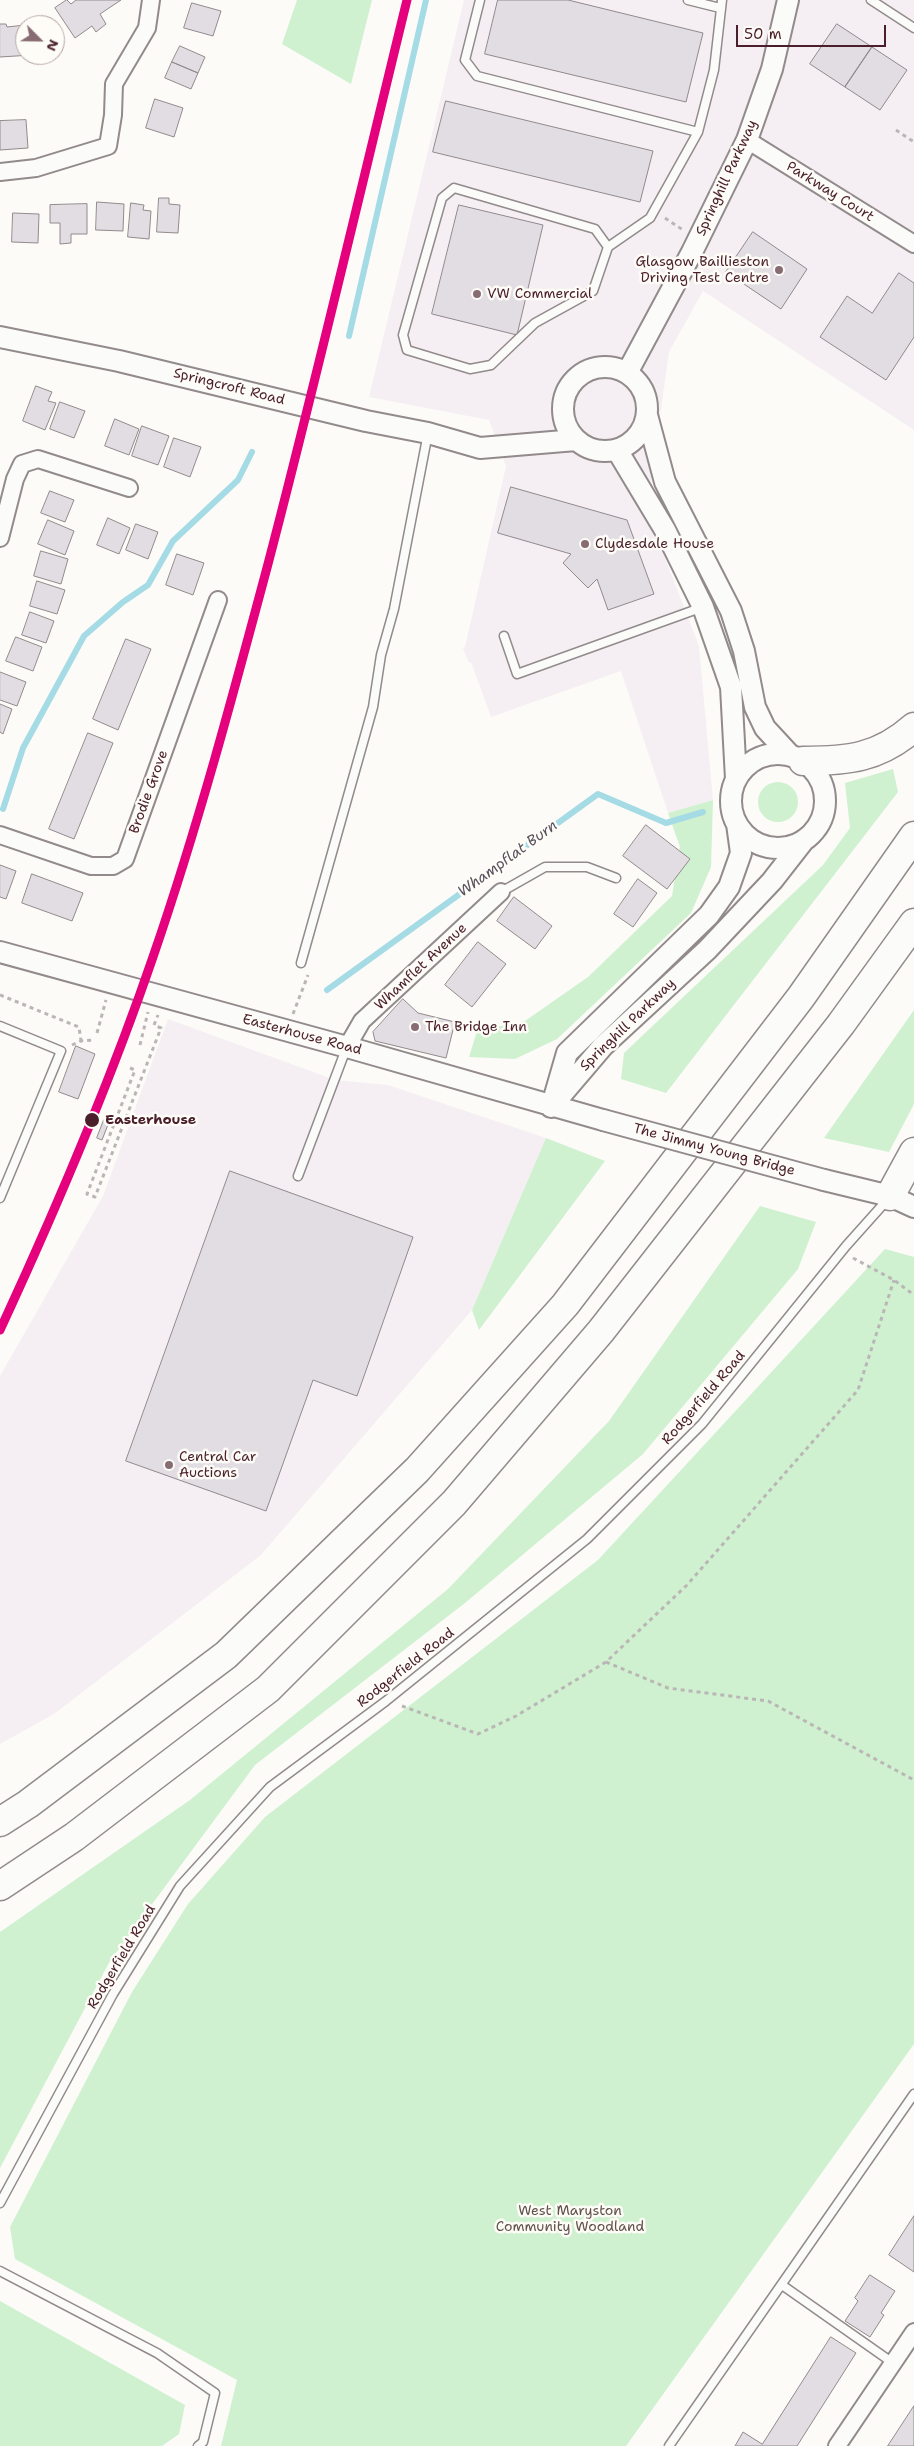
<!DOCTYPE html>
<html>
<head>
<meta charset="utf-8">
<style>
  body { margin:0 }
  #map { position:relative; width:914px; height:2446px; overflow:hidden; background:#fcfbf8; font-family:"Shantell Sans",sans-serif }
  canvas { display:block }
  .north { position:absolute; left:15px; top:15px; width:50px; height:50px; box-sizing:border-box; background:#fdfcf7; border:1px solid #b5a4a5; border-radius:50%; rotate:113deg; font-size:14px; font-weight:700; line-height:20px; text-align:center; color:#4a1f2b }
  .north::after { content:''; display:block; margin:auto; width:18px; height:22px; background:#886c73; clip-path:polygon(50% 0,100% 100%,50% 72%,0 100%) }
  .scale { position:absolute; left:736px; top:25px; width:150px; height:22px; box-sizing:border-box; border:2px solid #4a1f2b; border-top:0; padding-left:6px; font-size:15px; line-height:18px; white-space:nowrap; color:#4a1f2b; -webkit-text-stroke:4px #fdfcf7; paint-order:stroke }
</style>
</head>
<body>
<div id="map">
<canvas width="914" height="2446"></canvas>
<div class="north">N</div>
<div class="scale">50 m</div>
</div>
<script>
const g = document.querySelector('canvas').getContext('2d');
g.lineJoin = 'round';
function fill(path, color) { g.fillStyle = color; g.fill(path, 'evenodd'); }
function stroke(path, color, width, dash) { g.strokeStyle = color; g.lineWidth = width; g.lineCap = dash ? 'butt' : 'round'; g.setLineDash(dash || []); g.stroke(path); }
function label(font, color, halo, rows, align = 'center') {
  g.font = font + ' "Shantell Sans",sans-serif'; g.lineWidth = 5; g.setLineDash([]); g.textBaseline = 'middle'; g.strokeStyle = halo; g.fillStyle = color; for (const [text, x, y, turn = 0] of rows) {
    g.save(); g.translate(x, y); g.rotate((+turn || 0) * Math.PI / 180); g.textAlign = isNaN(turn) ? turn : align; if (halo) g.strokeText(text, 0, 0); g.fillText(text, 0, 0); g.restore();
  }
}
const built = new Path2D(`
  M464,0H914V430L703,291L669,352L647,511L699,646L713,800L668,813L621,671L491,717L471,662L469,663L463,648L465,647L506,466L489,420L369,397Z
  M168,1019L335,1080L388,1085L546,1138L472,1310L261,1555L54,1714L0,1744V1376L103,1196Z`);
const green = new Path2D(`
  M297,0H372L351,84L282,44Z
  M893,769L898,792L666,1093L621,1079L624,1053L823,865L850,828L845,783Z
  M758 802a20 20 0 1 1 40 0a20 20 0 1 1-40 0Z
  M713,800L711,867L691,913L557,1039L515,1059L469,1057L477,1031L525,1021L588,977L672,896L680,847L668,813Z
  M914,1010V1104L889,1152L824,1138Z
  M546,1138L605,1161L479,1330L472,1310Z
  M760,1206L816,1222L798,1269L643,1454L465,1603L255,1765L110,1961L0,2168V1932L190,1800L448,1589L609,1421Z
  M885,1249L914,1257V2044L626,2446H221L237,2380L15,2259L10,2227L132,1992L188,1904L265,1817L598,1560Z
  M0,2301L185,2405L179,2434L162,2446H0Z`);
const stream = new Path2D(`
  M349,336L426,0
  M3,809L23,748L84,636L123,602L148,585L173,541L238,480L252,452
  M327,990L598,794L666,823L703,812`);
const building = new Path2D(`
  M67,0L71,4L76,0H121L100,14L106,24L96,32L92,26L75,38L55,8Z
  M498,0H568L703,33L686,102L485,54Z
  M192,3L221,11L213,36L184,28Z
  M0,24H6L7,27L25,25V55H32L0,57Z
  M837,24L872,47L845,87L810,64Z
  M180,46L205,57L198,73L172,62Z
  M872,47L907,70L880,110L845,87Z
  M172,62L198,73L191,89L165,78Z
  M155,99L183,108L174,137L146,128Z
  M446,101L653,151L640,202L433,152Z
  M26,120L28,148L0,150V121Z
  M159,198H169V204L180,205L178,233L157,232Z
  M97,202L124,204L123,231L96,230Z
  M131,203L144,205L143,210L151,211L149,239L128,237Z
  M87,204V234H71V243L60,244V223H50V205Z
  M459,205L543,225L517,335L432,314Z
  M13,213L39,214L38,243L12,242Z
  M753,232L807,269L781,309L726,272Z
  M899,273L914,283V337L886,380L820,337L847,296L872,313Z
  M36,386L52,392L48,401L56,403L45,430L23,421Z
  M60,402L85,411L74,438L50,429Z
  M115,419L139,429L129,455L105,446Z
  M142,426L169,436L158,465L132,456Z
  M174,438L201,447L190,477L164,467Z
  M511,487L627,520L654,594L608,610L597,579L588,588L563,563L571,554L498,533Z
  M50,491L74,500L65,522L41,513Z
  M108,518L130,528L119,554L97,545Z
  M48,520L74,531L65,555L38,544Z
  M136,524L158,532L148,559L126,550Z
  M41,551L68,559L61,584L34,576Z
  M177,554L204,563L193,595L166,585Z
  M37,581L65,590L57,614L30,606Z
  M30,612L54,621L46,643L22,635Z
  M16,637L42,647L33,671L6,661Z
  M126,639L151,649L118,730L93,719Z
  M0,672L26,682L17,706L0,700Z
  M0,704L12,709L3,734L0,732Z
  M88,733L113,743L74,839L49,829Z
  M646,825L690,859L667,889L623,856Z
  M0,865L16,871L6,899L0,897Z
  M32,874L83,893L72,921L22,903Z
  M638,879L657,893L633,927L614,914Z
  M514,897L552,926L535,949L497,921Z
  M478,942L506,964L472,1007L445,985Z
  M403,999L418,1013L455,1022L446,1058L375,1041L373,1032Z
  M76,1046L95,1054L78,1099L59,1092Z
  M104,1120L109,1122L102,1140L97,1138Z
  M230,1171L413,1237L357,1396L313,1380L266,1511L126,1461Z
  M914,2216V2272L889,2255Z
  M870,2275L895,2291L881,2313L884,2315L870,2337L845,2321L858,2301L855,2298Z
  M831,2337L856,2353L797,2446H735L743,2432L762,2444Z
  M914,2406V2446H888Z`);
const path = new Path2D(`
  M896,130L914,142
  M665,218L683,230
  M0,995L79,1027L81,1041
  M293,1014L308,975
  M97,1033L106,1000
  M72,1045L81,1041L93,1040
  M140,1045L148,1012
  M130,1068L135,1070L87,1194L95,1197L161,1028L154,1025L158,1015
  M853,1258L894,1280L914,1295
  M606,1662L668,1688L768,1701L914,1780
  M402,1706L478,1734L516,1716L606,1662L687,1585L858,1390L894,1280`);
const service = new Path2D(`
  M480,0L465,60L477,76L698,132
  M688,0L720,8
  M871,0L914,28
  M454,188L595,229L608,247L593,291L535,323L491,365L470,369L407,350L403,335L442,198Z
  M608,247L650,218L698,132L714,70L722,0
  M504,636L517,674L703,607
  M501,892L545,867H587L616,878
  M301,963L373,707L381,655L394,609L428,433
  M0,1026L61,1051L0,1198
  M298,1176L346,1049
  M0,2203L113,1994L180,1886L270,1787L386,1701L587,1539L702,1424L846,1246L888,1199
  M0,2271L157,2353L215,2393L203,2442L198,2446
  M782,2285L893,2363
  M669,2446L914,2094`);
const minor = new Path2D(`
  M747,140L914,244
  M0,172L36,168L108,146L113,115L114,84L147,28L151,0
  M0,538L15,479L22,464L38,459L129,488
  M0,835L91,866H113L125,859L218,600
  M347,1047L362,1021L501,892
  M837,2446L914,2332`);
const tertiary = new Path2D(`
  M0,337L119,361L366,421L428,433L480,448L576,440
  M563 409a42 42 0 1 1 84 0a42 42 0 1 1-84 0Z
  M627,373L692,252L747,140L772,69L788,0
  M647,415L665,482L731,611L744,651L755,707L765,728L789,754
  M617,450L665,530L703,607L731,687L736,779
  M731 801a47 47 0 1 1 94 0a47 47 0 1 1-94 0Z
  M0,952L347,1047L603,1120
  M554,1098L567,1053L709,915L729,887L741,853L737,824
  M551,1107L603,1046L707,950L772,881L804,840
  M824,1180L890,1196L914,1207`);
const motorway = new Path2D(`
  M803,761C848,761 879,758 914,727
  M890,1196L914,1152
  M0,1822L28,1804L226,1655L417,1470L565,1305L801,997L914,836
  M0,1886L74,1837L268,1689L454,1503L601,1331L841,1024L914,923`);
const tertiaryBridge = new Path2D(`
  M603,1120L824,1180`);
const rail1 = new Path2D(`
  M0,1330C57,1207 110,1083 154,954C198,826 233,695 268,564C317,377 361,188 407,0`);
const markers = [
  [779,270,5,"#886c73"],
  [477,294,5,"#886c73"],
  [585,544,5,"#886c73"],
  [415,1027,5,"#886c73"],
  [92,1120,8,"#4a1f2b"],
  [169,1465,5,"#886c73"]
];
const streetNames = [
  ["Springhill Parkway",727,178,-65],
  ["Parkway Court",830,192,32],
  ["Springcroft Road",229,387,14],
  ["Brodie Grove",149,792,-70],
  ["Whamflet Avenue",421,967,-43],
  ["Springhill Parkway",628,1025,-44],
  ["Easterhouse Road",302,1035,15],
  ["The Jimmy Young Bridge",714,1150,15],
  ["Rodgerfield Road",704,1398,-49],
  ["Rodgerfield Road",406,1668,-38],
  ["Rodgerfield Road",122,1957,-59]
];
const poiNames = [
  ["Glasgow Baillieston",769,262,"right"],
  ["Driving Test Centre",769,278,"right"],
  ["VW Commercial",487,294],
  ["Clydesdale House",595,544],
  ["The Bridge Inn",425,1027],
  ["Central Car",179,1457],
  ["Auctions",179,1473]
];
const stopNames = [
  ["Easterhouse",105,1120]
];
const parkNames = [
  ["West Maryston",570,2211],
  ["Community Woodland",570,2227]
];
const waterNames = [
  ["Whampflat Burn",508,859,-36]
];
fill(built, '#f5eff4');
fill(green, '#cff1d0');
stroke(stream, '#a4dbe5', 6);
fill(building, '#e2dce3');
stroke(building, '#928a8b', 1);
stroke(service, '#928a8b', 11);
stroke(minor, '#928a8b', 20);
stroke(tertiary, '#928a8b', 24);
stroke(motorway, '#928a8b', 31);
stroke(path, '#bbb6b6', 3, [4, 4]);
stroke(service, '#fbfbf9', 8);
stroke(minor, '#fbfbf9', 16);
stroke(tertiary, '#fbfbf9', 20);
stroke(motorway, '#fbfbf9', 28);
stroke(tertiaryBridge, '#928a8b', 24, []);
stroke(tertiaryBridge, '#fbfbf9', 20);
stroke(rail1, '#e5007d', 9);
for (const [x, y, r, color] of markers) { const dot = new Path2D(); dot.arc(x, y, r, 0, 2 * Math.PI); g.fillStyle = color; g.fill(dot); stroke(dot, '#fdfcf7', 2); }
label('14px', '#4a1f2b', '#fdfcf7', streetNames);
label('14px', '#4a1f2b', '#fdfcf7', poiNames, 'left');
label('bold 14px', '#4a1f2b', '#fdfcf7', stopNames, 'left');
label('14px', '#62514c', '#fdfcf7', parkNames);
label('italic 15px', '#5a5360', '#fdfcf7', waterNames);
</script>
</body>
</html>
